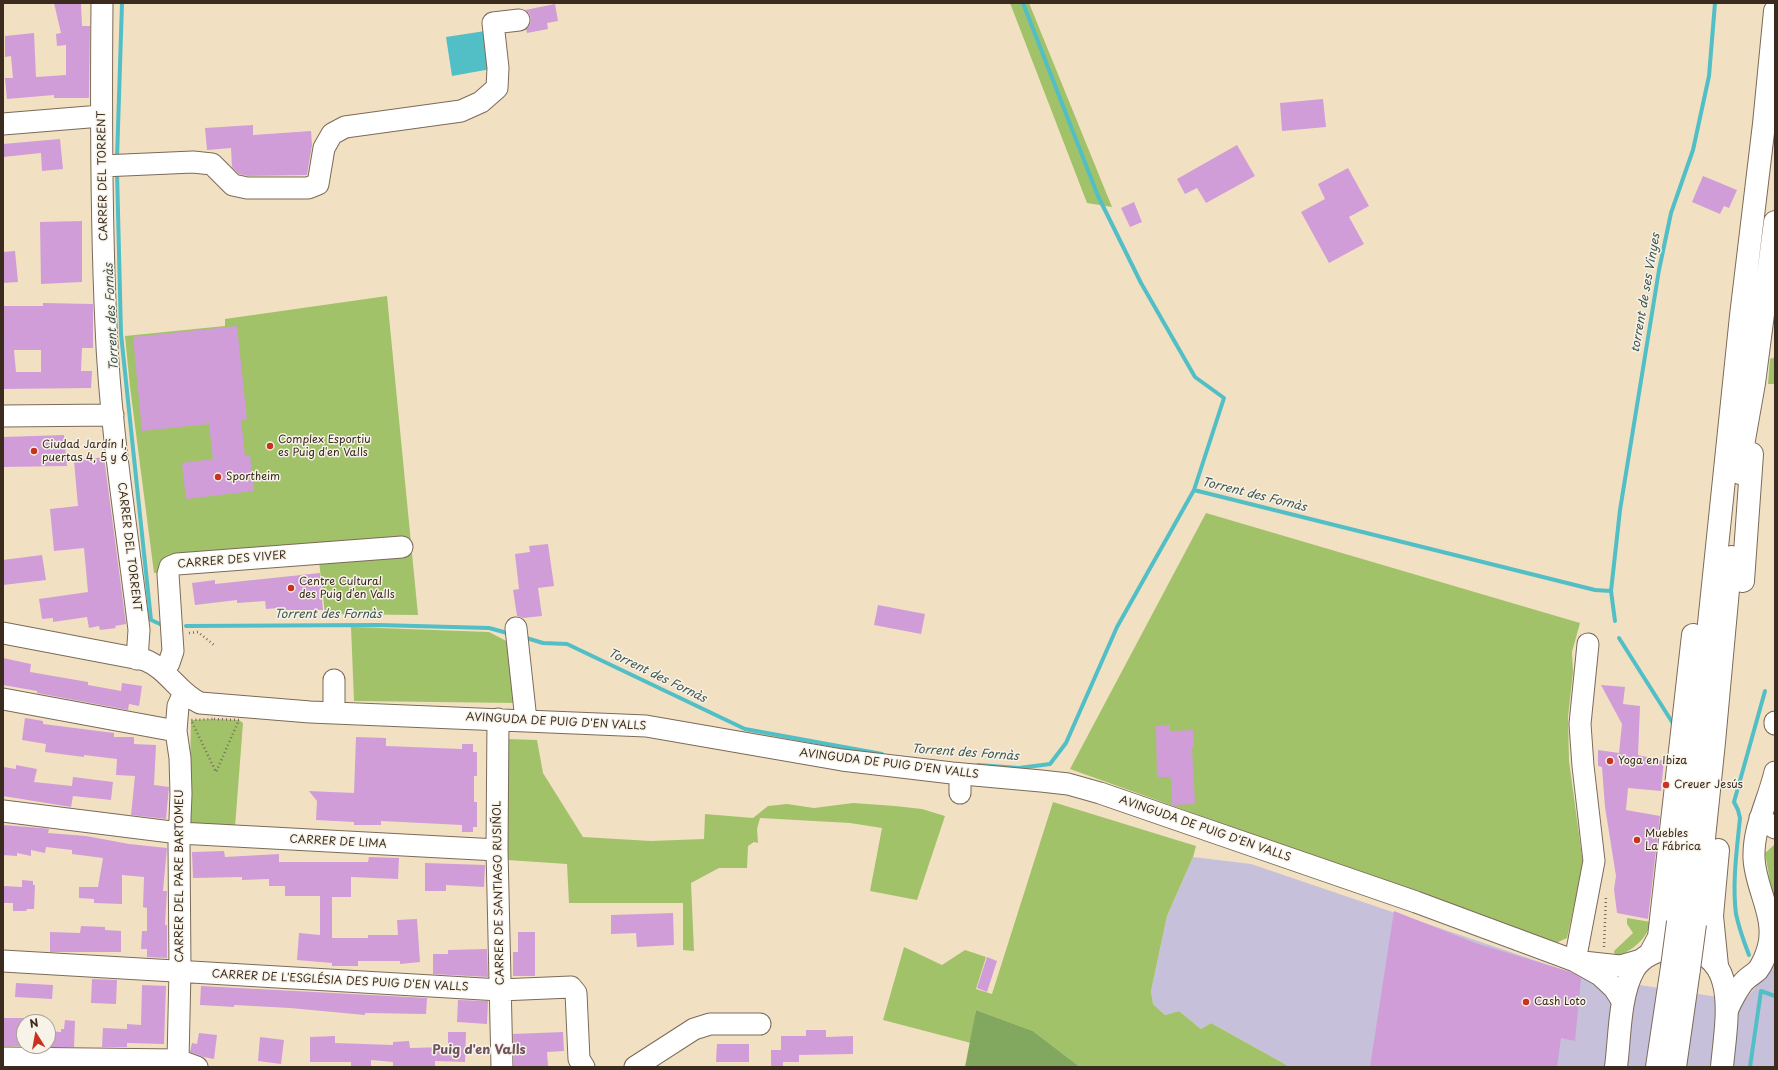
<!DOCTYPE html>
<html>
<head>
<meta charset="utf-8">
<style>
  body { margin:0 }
  #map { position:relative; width:1778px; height:1070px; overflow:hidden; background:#f2e0c3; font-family:"Playpen Sans",sans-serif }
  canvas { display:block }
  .frame { position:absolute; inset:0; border:4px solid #3b2a1e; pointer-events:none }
  .north { position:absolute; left:16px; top:1014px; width:40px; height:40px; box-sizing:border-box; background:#f7f3e8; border:1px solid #aca397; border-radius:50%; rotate:349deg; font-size:11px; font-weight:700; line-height:16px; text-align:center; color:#3b2a1e }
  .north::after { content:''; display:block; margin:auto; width:14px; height:18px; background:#c8321e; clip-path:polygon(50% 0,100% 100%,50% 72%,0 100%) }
</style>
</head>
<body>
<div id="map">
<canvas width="1778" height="1070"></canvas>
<div class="frame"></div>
<div class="north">N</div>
</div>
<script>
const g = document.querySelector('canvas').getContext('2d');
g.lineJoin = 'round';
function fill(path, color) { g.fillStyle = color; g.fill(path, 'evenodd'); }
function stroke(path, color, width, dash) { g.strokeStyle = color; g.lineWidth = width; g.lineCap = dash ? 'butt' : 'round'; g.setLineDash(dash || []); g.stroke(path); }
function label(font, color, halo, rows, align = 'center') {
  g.font = font + ' "Playpen Sans",sans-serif'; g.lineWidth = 3; g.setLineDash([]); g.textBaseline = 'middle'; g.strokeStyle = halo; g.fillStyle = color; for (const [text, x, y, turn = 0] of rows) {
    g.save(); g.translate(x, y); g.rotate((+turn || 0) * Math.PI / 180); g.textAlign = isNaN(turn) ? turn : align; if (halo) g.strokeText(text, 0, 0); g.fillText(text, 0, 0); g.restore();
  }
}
const industrial = new Path2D(`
  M1193,857L1251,864L1581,976L1744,1001L1775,964V1067H1290L1211,1023L1201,1029L1179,1011L1165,1015L1153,1004L1151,991L1167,916Z`);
const green = new Path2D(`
  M1010,3H1029L1112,207L1087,203Z
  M387,296L418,615L325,614L319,561L154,573L130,387L125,336L225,326V319Z
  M1775,357V384H1768L1770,359Z
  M1206,513L1580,623L1572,652L1573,672L1568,717L1569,761L1583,864L1567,938L1556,943L1070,769Z
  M351,627L489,632L514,645L517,703L354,701Z
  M214,719L239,720L243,723L235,827L189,826L191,720Z
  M506,739L537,740L543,773L583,837L651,841L704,839L705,814L753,818L768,806L787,804L814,808L853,803L895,806L922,809L945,816L917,900L870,891L882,828L850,823L760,818L757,829L758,843L754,842L748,846L747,868H719L691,883L694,951L683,950V903H569L567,864L507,860Z
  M1053,802L1196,846L1193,857L1167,916L1151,991L1153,1004L1165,1015L1179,1011L1201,1029L1211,1023L1290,1067H1080L1033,1031L976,1010L971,1043L883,1020L904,947L942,965L965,950L986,957L976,989L992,994Z
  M1774,845L1775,846V897L1773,898L1765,853Z
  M1627,918L1651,922C1647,939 1631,952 1615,957L1614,951L1633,933L1627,924Z`);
const forest = new Path2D(`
  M976,1010L1033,1031L1080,1067H965Z`);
const water = new Path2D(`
  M485,31L491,69L452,76L446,37Z`);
const stream = new Path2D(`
  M1023,3L1098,196L1141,283L1195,377L1224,398L1194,490
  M117,159L122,3
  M117,171L121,334L151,620L160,624
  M1615,621L1611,591L1620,510L1659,270L1671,213L1693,150L1709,76L1715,3
  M186,626L378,625L489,628L511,634
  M523,637L543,643L567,644L745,729L882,754
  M1619,638L1674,725
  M978,765L1019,768L1050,764L1066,743L1117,627L1194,490L1595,590L1611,591
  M1749,955C1744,942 1739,928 1736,914C1732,883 1737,849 1740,818L1738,810L1734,802L1765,691
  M1750,1067L1761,991L1775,996`);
const building = new Path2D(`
  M54,3H81L82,26H90L89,98H54V95L7,99L5,78H13L11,56L5,57V36L34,33L36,77L66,75V45L57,46L56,34L61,33Z
  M555,4L558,21L547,23L548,29L527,33L526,29L530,25L531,19L529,13L525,10Z
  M1323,99L1326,127L1282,131L1280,103Z
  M253,125V135L311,131L312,145L307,175L248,176L239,174L232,167L231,148L207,150L205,128Z
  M60,139L63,169L42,171L41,153L3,157V144Z
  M1237,145L1255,176L1206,203L1197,188L1185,194L1177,179Z
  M1348,168L1369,206L1349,217L1364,244L1329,263L1301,212L1325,199L1318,184Z
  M1703,176L1737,190L1729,208L1724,206L1720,214L1692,202Z
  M1134,202L1142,222L1130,227L1121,208Z
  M82,221V282L41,284L40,222Z
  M15,251L18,282L3,283V252Z
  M43,303L93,304V348H82L81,371H92L91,388L3,389V306H43ZM14,350H41V372H16Z
  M237,326L247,420H241L245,456L250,455L254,491L186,499L182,463L213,459L209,424L142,431L133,337Z
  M64,435L67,466L3,467V437Z
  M104,457L126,624L115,626L116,628L100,630L99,626L89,628L87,617L53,622V618L42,619L39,599L88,592L84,548L54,551L50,509L78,506L74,461Z
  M548,544L554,586L538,588L542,616L523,618L517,616L513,590L519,589L515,554L530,552L529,546Z
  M42,555L46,580L3,585V560Z
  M320,573L323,610H279V608L266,609L265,601L237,603V600L195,605L192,583L215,580V584Z
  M878,605L925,614L921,634L874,625Z
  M3,658L31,664L30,672L88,682V685L121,691L122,683L142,686L139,706L129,704L128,710L37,693V691L3,685Z
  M1601,685L1625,687L1623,704L1640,706L1638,755L1664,761L1661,791L1628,788L1626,810L1660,816L1648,919L1617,913L1614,889L1616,876L1605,807L1602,767L1598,766V750L1619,753L1622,724Z
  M25,718L43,721V724L114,733V737H134V744L156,745L154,785L169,787L166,819L131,815L135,776L116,775L117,759L84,755V757L45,752L46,744L22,740Z
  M1169,725L1170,731L1193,730L1194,748H1192L1195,804L1172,805L1171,777H1157L1156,726Z
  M356,737L386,738V746L462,749V744H473V752H477V776H474V802H477V827H473V832H462V825L381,821V825H354V822L316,820L317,801L309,791L354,793Z
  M16,765L37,769L34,782L72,786L73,777L113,782L111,800L73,796L71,807L3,796V767L16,769Z
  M3,825L41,828L49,829L48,833L86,836L129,844L167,848L163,891H167L165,925H167V958L147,957V949H141L142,931H147V908L143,907L144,877L122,875V904L94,903V899L79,898V887H98L103,858L72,854V850L46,847L45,853L31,850V856L17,853V856L3,855Z
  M224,851L225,857L279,854V862H368L369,857L399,858L398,879L351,877V897H332V938H368V935H398L397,920L417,919L420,962L400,964V961H358V966H332V963L297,960L299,933L320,935V896H285V886H269V879L242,880V877L193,878L192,852Z
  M425,863L485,865L484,887L446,885V891H425Z
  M22,880L33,881V885H35L34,909H27L26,911H13V903H3L4,886L22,887Z
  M1394,911L1475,943L1571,972L1581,978L1575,1041L1561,1038L1557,1067H1370Z
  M673,913L674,945L637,947L636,933L611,934V915Z
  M81,926L105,927V930L121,931V952H50V932L80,933Z
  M518,932H535V976H513V952H518Z
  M487,949L488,977L433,974V954H448V950Z
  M987,957L997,961L987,992L977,988Z
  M92,979L117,980L116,1004L91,1003Z
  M16,983L53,985L52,999L15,997Z
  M142,985L166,986L164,1044L127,1043V1047H102L103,1028L127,1029V1024L141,1025Z
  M201,986L427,998L426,1014L365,1013V1015L290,1008L234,1005V1007L200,1005Z
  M458,1000L488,1001L487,1024L457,1022Z
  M3,1018H24V1046H3Z
  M65,1020L75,1021L74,1047H48V1031L61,1032V1029H64Z
  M806,1030H826V1037L853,1036V1054L799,1055V1062H783V1067H771V1050H781V1036H806Z
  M448,1032H466L465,1062L435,1061V1067H393V1062L371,1060V1066H351V1062H310V1037L335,1036V1043L393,1045V1042L409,1041L410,1048L448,1047Z
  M563,1032L564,1051L547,1052L548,1066L514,1067L513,1034Z
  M199,1033L217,1035L214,1059L204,1057L190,1052L192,1043L197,1044Z
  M260,1037L284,1040L281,1064L258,1061Z
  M717,1044H749V1062H716Z`);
const path = new Path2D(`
  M189,633L198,632L214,645
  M214,719L239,720L216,772L191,720Z
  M1604,947L1606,896`);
const minor = new Path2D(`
  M102,3C101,110 101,218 106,326C110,428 127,529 139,630L137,659
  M3,124L101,116
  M102,166L193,162L212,164L233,185L247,188H308L318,184L324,148L332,134L345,127L461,111L481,102L497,88L498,68L493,23L519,20
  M3,416L113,415
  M516,628L526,720
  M3,633L145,660C168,669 178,693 200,703L310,712L646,726L842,760L952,773L1041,781L1068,784L1100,793L1416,902L1575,961L1600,975L1614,988L1623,1002
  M164,671L169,663L173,651L168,574L170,567L177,564L402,547
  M3,699L176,731
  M334,713V680
  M498,719L497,850L502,1067
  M1775,722V724
  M960,793V774
  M3,811L179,833L497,850
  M1760,818L1775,828
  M3,961L500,990L571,987L576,993L579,1059L584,1067
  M1575,961L1594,861L1583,766L1580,724L1588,644
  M1583,962L1620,966L1641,960
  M1727,1011C1731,1002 1736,992 1742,984C1746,978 1753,975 1758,970C1763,963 1766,955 1768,948C1777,918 1755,888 1754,858C1753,827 1768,802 1775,772
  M3,1058L178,1060L197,1067
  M178,1060L180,971L179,844L181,794L180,758L176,731L178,706L184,693
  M635,1067L694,1029L710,1024H760`);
const major = new Path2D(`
  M1616,1067C1620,1037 1619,995 1634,969C1642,956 1658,949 1673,948C1743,947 1726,1021 1722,1067`);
const highway = new Path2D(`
  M1740,473L1742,451L1754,383L1775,222
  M1743,581L1752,454
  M1678,922L1741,316L1764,124L1775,11
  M1695,924L1714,742L1731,557
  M1650,954L1659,937L1693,635
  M1717,966L1712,916L1718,850
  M1657,1067L1672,967
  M1675,1067L1689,969`);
const highwayBridge = new Path2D(`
  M1672,967L1678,922
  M1689,969L1695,924`);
const markers = [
  [270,446,4,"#c8321e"],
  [34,451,4,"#c8321e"],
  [218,477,4,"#c8321e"],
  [291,588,4,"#c8321e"],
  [1610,761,4,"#c8321e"],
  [1666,785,4,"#c8321e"],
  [1637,840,4,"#c8321e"],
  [1526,1002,4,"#c8321e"]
];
const streetNames = [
  ["CARRER DEL TORRENT",103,176,-91],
  ["CARRER DEL TORRENT",129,547,83],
  ["CARRER DES VIVER",232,560,-5],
  ["AVINGUDA DE PUIG D'EN VALLS",556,722,3],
  ["AVINGUDA DE PUIG D'EN VALLS",889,764,7],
  ["AVINGUDA DE PUIG D'EN VALLS",1205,829,19],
  ["CARRER DE LIMA",338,842,3],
  ["CARRER DEL PARE BARTOMEU",180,876,-90],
  ["CARRER DE SANTIAGO RUSIÑOL",499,893,-91],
  ["CARRER DE L'ESGLÉSIA DES PUIG D'EN VALLS",340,981,3]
];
const poiNames = [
  ["Complex Esportiu",278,440],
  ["es Puig d'en Valls",278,453],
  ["Ciudad Jardín I,",42,445],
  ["puertas 4, 5 y 6",42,458],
  ["Sportheim",226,477],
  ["Centre Cultural",299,582],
  ["des Puig d’en Valls",299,595],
  ["Yoga en Ibiza",1618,761],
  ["Creuer Jesús",1674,785],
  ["Muebles",1645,834],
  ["La Fábrica",1645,847],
  ["Cash Loto",1534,1002]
];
const waterNames = [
  ["torrent de ses Vinyes",1646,293,-80],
  ["Torrent des Fornàs",112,317,-93],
  ["Torrent des Fornàs",1254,495,14],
  ["Torrent des Fornàs",328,615],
  ["Torrent des Fornàs",657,676,26],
  ["Torrent des Fornàs",965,753,4]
];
const quarterNames = [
  ["Puig d'en Valls",479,1050]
];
fill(industrial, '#c6c0da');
fill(green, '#a2c26a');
fill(forest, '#81a85e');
fill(water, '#51bfc5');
stroke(stream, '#51bfc5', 4);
fill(building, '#d09dd8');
stroke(minor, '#7b6a58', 23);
stroke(major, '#7b6a58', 24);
stroke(highway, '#7b6a58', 24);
stroke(path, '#7b6a58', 2.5, [1, 3]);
stroke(minor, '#fff', 21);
stroke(major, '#fff', 22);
stroke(highway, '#fff', 22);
stroke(highwayBridge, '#7b6a58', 24, []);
stroke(highwayBridge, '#fff', 22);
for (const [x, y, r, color] of markers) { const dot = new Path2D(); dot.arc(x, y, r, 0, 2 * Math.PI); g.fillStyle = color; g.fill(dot); stroke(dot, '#f7f3e8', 1.5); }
label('11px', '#3b2a1e', '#f7f3e8', streetNames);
label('11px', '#3b2a1e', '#f7f3e8', poiNames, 'left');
label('italic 12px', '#425750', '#f7f3e8', waterNames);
label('bold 13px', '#6f525f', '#f7f3e8', quarterNames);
</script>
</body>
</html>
